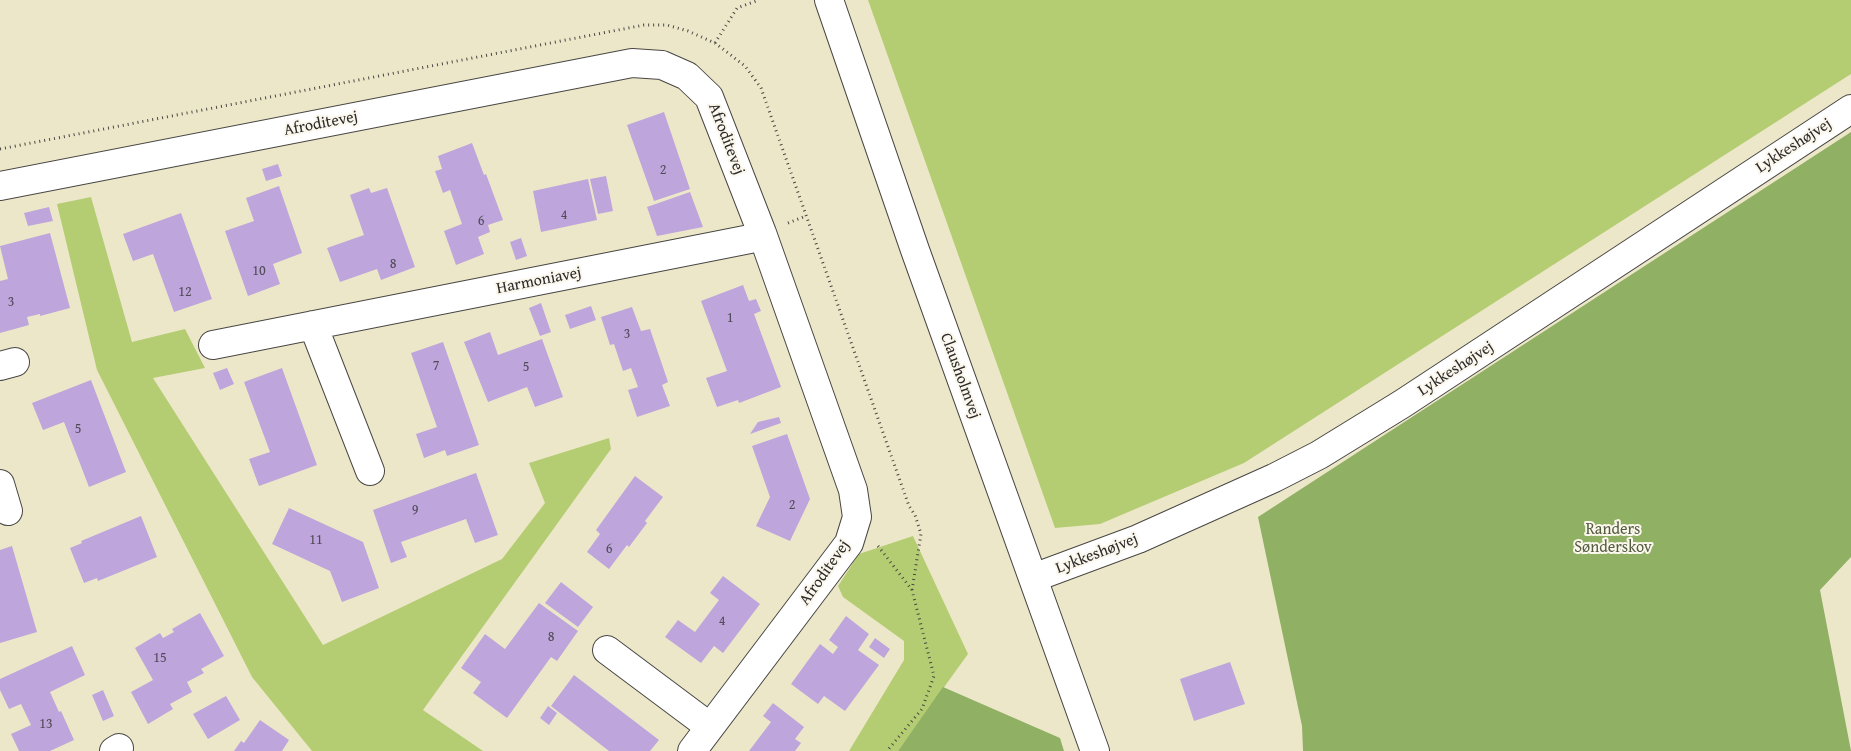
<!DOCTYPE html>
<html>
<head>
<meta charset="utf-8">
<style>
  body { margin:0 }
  canvas { display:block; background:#ede7ca }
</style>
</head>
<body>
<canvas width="1851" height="751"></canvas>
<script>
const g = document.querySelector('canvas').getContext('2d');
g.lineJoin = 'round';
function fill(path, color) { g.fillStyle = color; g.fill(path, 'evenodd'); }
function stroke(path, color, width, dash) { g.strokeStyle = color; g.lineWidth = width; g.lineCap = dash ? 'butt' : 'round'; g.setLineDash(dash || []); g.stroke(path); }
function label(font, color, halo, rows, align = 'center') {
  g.font = font + ' "Gentium Book Plus",serif'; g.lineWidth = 4; g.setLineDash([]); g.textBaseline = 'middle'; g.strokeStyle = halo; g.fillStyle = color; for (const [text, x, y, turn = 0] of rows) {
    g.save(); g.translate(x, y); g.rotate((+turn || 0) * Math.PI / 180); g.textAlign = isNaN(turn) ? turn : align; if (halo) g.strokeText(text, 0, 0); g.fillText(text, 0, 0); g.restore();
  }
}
const green = new Path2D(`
  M868,0H1851V74L1244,463L1100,524L1055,528Z
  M91,197L132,342L185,329L205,368L153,378L323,645L502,559L545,503L529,463L609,438L611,449L423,710L483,751H312L252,677L97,370L57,204Z
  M913,536L968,654L898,751H849L904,660V641L843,597L838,586L859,554Z`);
const forest = new Path2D(`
  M1851,132V557L1820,590L1851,751H1303L1302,726L1258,517Z
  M943,687L1060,738L1064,751H898Z`);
const building = new Path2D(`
  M664,112L690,189L654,201L627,125Z
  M472,143L484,175L486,174L503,220L488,225L490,232L478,237L484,254L456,265L444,231L462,224L450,190L443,193L435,171L442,169L438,156Z
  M278,164L282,176L266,181L262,169Z
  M606,176L613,211L598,214L590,179Z
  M588,179L597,220L541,232L533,191Z
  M279,186L302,253L273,264L280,284L248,296L225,231L254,221L246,198Z
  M369,188L371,193L387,188L415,267L381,280L377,269L340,282L327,248L364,235L350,195Z
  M690,192L703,227L657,236L647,207Z
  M49,207L53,221L28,226L24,213Z
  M181,213L212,299L174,312L153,254L133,261L123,234Z
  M50,233L70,308L40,316V314L27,317L29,325L0,333V281L8,279L0,246Z
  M521,238L527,256L516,260L510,242Z
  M743,285L749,301L756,299L761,311L754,314L781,387L739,403L738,400L717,407L706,378L727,371L701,301Z
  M541,303L551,332L540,336L529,308Z
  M591,306L596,320L570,329L565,315Z
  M632,307L641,331L650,329L668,382L662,385L670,406L637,417L628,390L638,387L631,368L623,371L614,344L610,345L601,317Z
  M490,332L498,355L542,339L563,397L535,407L527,387L488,402L464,342Z
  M443,342L479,445L447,456L445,450L424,458L416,434L437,427L411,353Z
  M227,368L234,384L220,390L213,373Z
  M282,368L317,465L259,486L249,459L270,452L244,382Z
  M91,380L126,472L89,487L64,422L43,430L32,403Z
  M779,417L781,423L750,434L758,422Z
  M787,434L810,499L790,541L756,526L770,497L752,446Z
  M476,473L498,535L475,543L466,519L401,542L407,557L391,563L373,510Z
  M635,476L663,497L645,521L647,523L629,547L627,545L609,569L587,552L600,534L596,530Z
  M289,508L363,542L379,588L342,602L330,571L272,544Z
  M141,516L157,557L98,581L97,578L84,583L70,548L82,543L81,541Z
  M12,546L37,632L0,643V550Z
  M723,576L760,604L723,653L714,646L701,663L665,637L678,620L695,632L719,600L710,593Z
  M561,582L593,607L578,627L545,603Z
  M539,603L578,631L557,661L551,657L507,718L473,693L481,682L461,668L485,634L505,649Z
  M200,613L224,656L201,669L204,673L187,682L192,692L170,704L173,709L148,724L131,692L153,680L135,648L160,633L163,638L174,632L172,629Z
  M846,616L869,634L858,650L879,665L845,711L824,696L818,704L791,684L820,644L833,654L838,647L829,640Z
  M875,638L890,649L884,658L869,647Z
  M72,646L85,675L50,692L59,712L61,711L74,740L50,751H19L11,734L31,725L21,704L9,709L0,690V679Z
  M1230,662L1245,704L1194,721L1180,679Z
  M574,675L659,740L650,751H609L551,706Z
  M103,690L114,716L103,721L92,695Z
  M226,696L240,720L208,739L193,714Z
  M773,703L804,727L795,739L801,743L795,751H749L771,722L763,716Z
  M548,706L557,713L549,725L540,718Z
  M260,720L289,740L282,751H234L241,741L244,743Z`);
const path = new Path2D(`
  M715,43L737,8L759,0
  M0,149L644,25H667L688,31L715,43L745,66L761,88L909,506L915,515L921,534L912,590
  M788,223L806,216
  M878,546L912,590L934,676L922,709L887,751`);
const minor = new Path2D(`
  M829,0L915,250L1095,751
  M0,186L632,63L662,65L687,76L709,97L762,233L853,490L857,517L849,543L692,751
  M313,325L370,471
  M213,345L750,239L762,233
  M0,366L15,362
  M0,484L8,511
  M1033,578L1138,539L1274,478L1319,455L1402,404L1851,109
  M607,650L710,727
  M114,751L119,748`);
const numberNames = [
  ["2",663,170],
  ["4",564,215],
  ["6",481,221],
  ["8",393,264],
  ["10",259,271],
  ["12",185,292],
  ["3",11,302],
  ["1",730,318],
  ["3",627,334],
  ["7",436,366],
  ["5",526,367],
  ["5",78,429],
  ["2",792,505],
  ["9",415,510],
  ["11",316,540],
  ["6",609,549],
  ["4",722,621],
  ["8",551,637],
  ["15",160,658],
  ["13",46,724]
];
const streetNames = [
  ["Afroditevej",321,124,-11],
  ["Afroditevej",726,139,69],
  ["Lykkeshøjvej",1794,146,-33],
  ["Harmoniavej",539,281,-11],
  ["Lykkeshøjvej",1456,369,-33],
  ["Clausholmvej",960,376,70],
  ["Lykkeshøjvej",1097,554,-21],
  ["Afroditevej",825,573,-55]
];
const parkNames = [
  ["Randers",1613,530],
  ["Sønderskov",1613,548]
];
fill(green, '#b5cd72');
fill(forest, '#90b064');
fill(building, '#bea5db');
stroke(minor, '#484743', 30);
stroke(path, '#484743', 3, [1, 4]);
stroke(minor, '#fff', 28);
label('14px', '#504a57', null, numberNames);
label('16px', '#2b2b2b', '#fbf7ec', streetNames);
label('16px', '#545c40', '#fbf7ec', parkNames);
</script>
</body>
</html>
